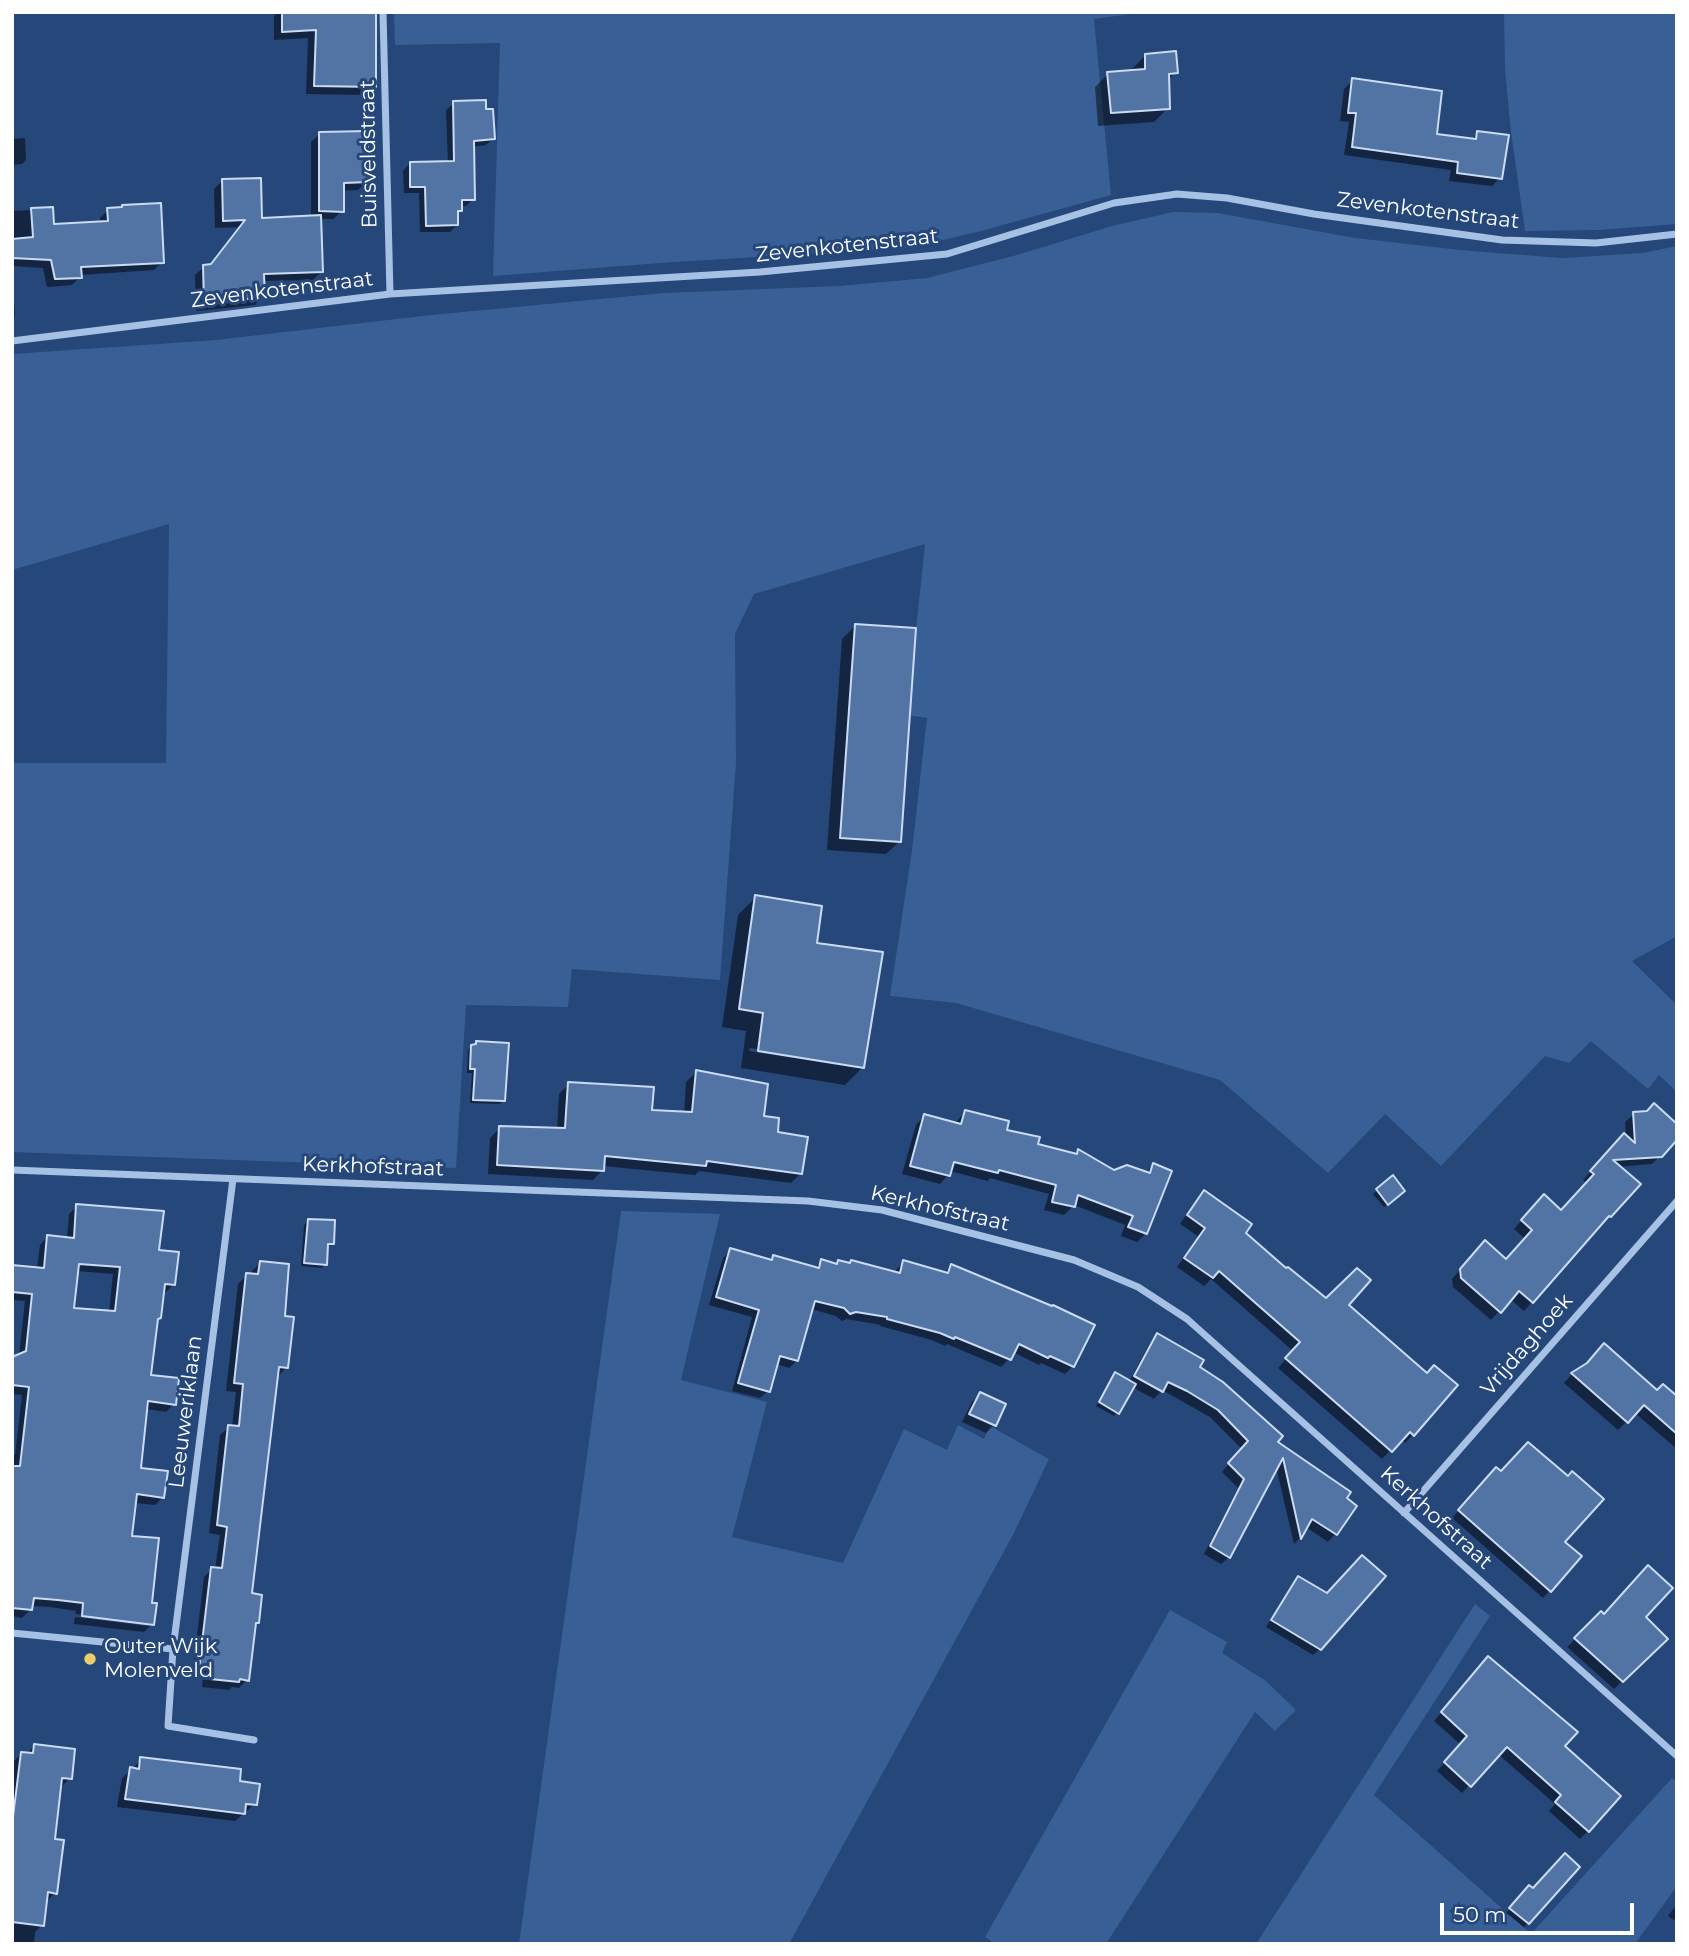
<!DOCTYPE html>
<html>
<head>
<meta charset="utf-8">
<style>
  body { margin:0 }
  #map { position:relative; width:1689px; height:1956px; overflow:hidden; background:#254779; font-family:Montserrat,sans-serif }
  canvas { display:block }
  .frame { position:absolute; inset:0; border:14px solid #fff; pointer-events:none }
  .scale { position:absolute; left:1440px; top:1903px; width:194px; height:32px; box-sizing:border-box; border:4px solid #fff; border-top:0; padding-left:9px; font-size:21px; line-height:24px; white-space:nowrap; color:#fff; -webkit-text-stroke:5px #254779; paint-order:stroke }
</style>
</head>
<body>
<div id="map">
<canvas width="1689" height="1956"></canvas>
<div class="frame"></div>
<div class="scale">50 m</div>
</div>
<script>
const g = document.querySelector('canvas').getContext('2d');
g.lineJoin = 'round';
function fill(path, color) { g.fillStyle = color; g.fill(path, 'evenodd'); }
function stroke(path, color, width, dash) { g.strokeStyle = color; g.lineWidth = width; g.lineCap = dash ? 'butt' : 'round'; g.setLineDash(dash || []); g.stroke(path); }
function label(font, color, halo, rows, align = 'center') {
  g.font = font + ' Montserrat,sans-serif'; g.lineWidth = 6; g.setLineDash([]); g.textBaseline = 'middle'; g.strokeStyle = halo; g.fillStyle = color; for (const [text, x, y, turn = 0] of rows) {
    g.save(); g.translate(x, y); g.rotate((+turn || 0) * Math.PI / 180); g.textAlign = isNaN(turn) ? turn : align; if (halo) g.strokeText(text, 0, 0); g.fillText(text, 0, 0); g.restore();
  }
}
const green = new Path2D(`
  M394,12H1145L1094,19L1111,195L981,231L913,247L660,263L493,276L500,43L395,45Z
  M1504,12H1677V224L1599,230L1525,231L1511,132L1505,70Z
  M1173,212L1218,213L1355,238L1470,251L1563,258L1643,253L1677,246V936L1632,961L1677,1005V1092L1659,1075L1648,1089L1591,1041L1569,1063L1545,1056L1441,1166L1385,1114L1328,1173L1220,1080L956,1003L890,996L912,850L927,718L907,715L925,544L754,594L735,634L736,763L720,980L572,969L568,1007L466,1005L456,1168L12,1152V763H166L169,524L12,570V354L216,340L431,315L664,293L840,286L927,278L1017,255L1112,226Z
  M621,1211L720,1214L681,1380L767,1402L732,1537L843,1563L904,1429L947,1450L958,1425L984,1439L990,1426L1049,1459L1014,1533L789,1944H519Z
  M1475,1604L1490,1616L1374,1795L1531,1934L1672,1778L1677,1783V1886L1635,1944H1256Z
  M1170,1610L1227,1642L1222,1653L1266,1681L1296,1710L1275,1731L1255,1712L1106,1944H995L985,1937Z`);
const shadow = new Path2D(`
  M278,12H374L375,86L366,95L306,94L308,38L274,40V16Z
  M1146,55L1176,72L1167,81L1168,108L1154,122L1098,126L1095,87L1108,74L1132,72V69Z
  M1353,80L1435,135L1471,140L1478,133L1500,178L1492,186L1449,181L1451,170L1344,155L1349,122L1340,121L1344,89Z
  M454,103L484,111L494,138L486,145L472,147L473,199L466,206H460V211L457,214V225L450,232H420L419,193H404L403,171L410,163H448L446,110Z
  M320,134L367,182L358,190L342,191V211L333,219H320L322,271L313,280L263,281V296L255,305L196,311L195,275L204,267L211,266L240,227L215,228L214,189L222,181L260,220L311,218V142Z
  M25,138L26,160L22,164L12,165V139Z
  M52,209L53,226L100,223V218L108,210L162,262L154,270L80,275V277L72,285L47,287L43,268L12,266V211Z
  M12,271L15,316L12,318Z
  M855,626L900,841L886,854L827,850L842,639Z
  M756,897L815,944L863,1067L845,1085L741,1068L746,1031L722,1027L738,915ZM750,1048L851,1064V1067L749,1051Z
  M471,1046H474L504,1100L500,1104L470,1103L472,1073H467L468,1050Z
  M696,1072L762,1117L776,1133L801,1173L791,1183L699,1171L695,1175L603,1166V1170L593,1180L488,1174L490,1138L500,1128L557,1130L559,1094L569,1084L650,1111L684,1114L686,1082Z
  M965,1112L1036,1145L1075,1155L1078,1152L1114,1172L1145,1173L1154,1165L1146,1233L1137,1242L1121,1236L1125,1225L1074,1205L1064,1215L1044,1210L1049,1194L990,1178L988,1181L950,1171L948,1175L940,1184L902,1174L916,1125L924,1116L956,1124L957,1121Z
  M1634,1114L1661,1155L1652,1164L1618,1167L1610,1216L1601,1225L1600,1223L1524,1311L1510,1299L1491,1320L1453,1287L1452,1279L1476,1251L1506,1261L1525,1239L1514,1229L1536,1204L1561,1212L1587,1183L1583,1180L1626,1134L1625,1122Z
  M1377,1190L1399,1195L1384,1207L1373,1194Z
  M1205,1193L1244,1233L1286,1271L1326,1301L1347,1305L1413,1435L1405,1443L1401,1439L1382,1459L1278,1368L1293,1351L1211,1279L1204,1286L1177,1267L1199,1237L1180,1224L1196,1201Z
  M77,1206L157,1252L174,1284L166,1292H162L156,1320L149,1376L174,1404L166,1412L146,1409L139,1469L163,1497L155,1505L135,1503L130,1537L150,1604L152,1624L144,1632L74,1624L75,1617L148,1626V1622L75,1614L76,1611L50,1607L31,1606L30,1610L22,1618L12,1616V1454L15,1455L22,1395L12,1394V1359L19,1356L25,1301L12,1300V1267L37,1269L40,1245L48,1236L67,1239L69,1214ZM76,1271L113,1274L109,1312L72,1310Z
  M308,1221L332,1244L326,1247L325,1264L322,1268L301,1266L304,1225Z
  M731,1250L770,1261L773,1257L815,1268L822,1261L836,1265L839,1262L895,1274L896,1270L904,1262L944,1273L951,1266L1092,1326L1073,1366L1065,1374L1041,1363L1039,1365L1013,1352L1009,1359L1001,1367L947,1344L945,1346L932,1340L880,1326L881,1325L847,1319L842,1321L836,1316L811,1309L797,1361L789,1368L776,1364L768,1391L760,1398L732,1391L752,1317L709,1305L723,1258Z
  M260,1263L283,1318L286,1368L278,1376L250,1595L257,1623L254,1626L247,1680L239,1688L232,1687L229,1690L202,1687L203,1677L192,1676L204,1577L212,1569H215L220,1535L209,1533L220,1435L229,1427H232L236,1392L226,1391L238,1284L247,1275L251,1276L252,1271Z
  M1157,1336L1198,1368L1275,1442L1335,1534L1328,1542L1306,1527L1300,1538L1294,1544L1276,1467L1229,1557L1221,1564L1204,1554L1238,1488L1222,1472L1242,1449L1210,1417L1162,1390L1154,1399L1132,1387L1114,1416L1096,1406L1115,1374L1129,1382L1150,1343Z
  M1585,1366L1677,1398V1449L1635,1413L1618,1430L1564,1383L1572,1374Z
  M980,1394L994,1425L986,1433L962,1422L972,1402Z
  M1489,1476L1579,1557L1543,1598L1452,1518Z
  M1299,1578L1320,1649L1313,1655L1266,1627L1292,1584Z
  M1601,1614L1603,1616L1643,1617L1665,1639L1614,1689L1567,1647Z
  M1480,1666L1563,1746L1588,1831L1580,1839L1549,1811L1555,1804L1498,1754L1462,1793L1437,1771L1461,1745L1434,1721Z
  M34,1746L70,1778L62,1786H59L53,1840L55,1893L47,1901L42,1925L35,1932L34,1944H12V1772L13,1762L22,1753L26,1754Z
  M141,1759L238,1783L255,1804L235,1821L117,1807L122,1778L132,1770Z
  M1578,1867L1524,1927L1506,1913L1530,1887L1533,1890Z
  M1677,1904V1922L1668,1916Z`);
const building = new Path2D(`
  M282,12H376V87L314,86L316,30L282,32Z
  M1176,51L1178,73L1169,74L1170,109L1111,113L1107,72L1145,69V54Z
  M1352,78L1442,91L1437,134L1476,139L1477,131L1509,135L1502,179L1457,173L1458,162L1352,147L1356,113H1348Z
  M486,100V109H493L495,139L474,141L475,200H462V211H458V225L426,226L425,187H410V162L454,161L453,101Z
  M368,131V182L344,183V212L319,211V132Z
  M261,178L262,218L321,215L323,272L264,274L265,297L204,304L203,265L211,264L245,220L223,221L222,179Z
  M161,203L164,263L81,267L82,278L55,279L51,260L12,258V239L33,237L31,208L53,207L54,224L108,221L107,208L122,207V205Z
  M855,624L916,628L901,842L840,838Z
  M755,895L822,906L817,943L883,952L864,1068L758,1051L763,1013L739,1009Z
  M476,1041L509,1043L505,1101L473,1100L475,1069H470L471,1045L476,1044Z
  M696,1070L768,1084L764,1116L779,1118L778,1132L808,1137L802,1174L707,1161L706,1166L605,1156L604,1171L497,1165L499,1126L565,1128L568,1082L654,1087L652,1110L692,1112Z
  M1654,1103L1677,1124V1140L1662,1157L1613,1160L1641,1184L1611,1217L1609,1216L1533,1303L1519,1291L1501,1313L1461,1278L1460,1269L1485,1240L1506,1259L1532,1230L1521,1220L1544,1194L1561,1210L1594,1174L1590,1171L1624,1133L1635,1143L1633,1112L1647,1111Z
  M965,1110L1009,1121L1007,1130L1040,1137L1038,1144L1077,1154L1078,1149L1114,1170L1127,1165L1150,1173L1153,1163L1172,1171L1147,1234L1128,1227L1133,1216L1078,1195L1075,1207L1052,1202L1056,1185L999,1170L998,1173L954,1162L950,1176L910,1166L924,1114L961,1124Z
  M1393,1175L1405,1191L1388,1205L1376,1189Z
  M1204,1190L1252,1224L1246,1233L1286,1268L1288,1267L1326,1298L1357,1268L1371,1280L1349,1305L1427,1373L1434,1365L1458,1385L1414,1436L1410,1432L1392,1452L1285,1358L1300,1342L1219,1271L1213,1278L1184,1258L1205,1228L1187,1215Z
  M76,1204L164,1211L159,1250L179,1252L175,1285L165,1284L161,1318L158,1319L151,1375L179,1378L176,1405L148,1401L141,1468L168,1471L164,1498L137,1494L132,1536L159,1538L152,1603H157L154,1625L82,1616L83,1603L58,1600L34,1598L32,1610L12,1608V1466H20L29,1387L12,1385V1357L26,1351L32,1294L12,1292V1265L44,1268L47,1235L74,1238ZM79,1264L120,1267L115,1311L74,1308Z
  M308,1219L335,1220L334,1244H328L327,1265L304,1263Z
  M730,1248L772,1260L773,1255L819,1268L821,1259L837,1264L838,1260L850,1263L851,1260L900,1273L903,1260L948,1273L951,1264L1052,1306L1053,1305L1095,1325L1074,1367L1050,1356L1048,1358L1019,1344L1011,1360L955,1337L954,1339L940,1333L887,1319V1317L856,1312L850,1314L844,1308L815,1301L798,1361L780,1356L770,1392L738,1383L759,1310L716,1297Z
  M260,1261L289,1264L285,1316L294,1317L288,1368L279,1367L252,1593L262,1595L259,1623H256L249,1681L240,1679L239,1682L210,1679L211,1669L199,1668L211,1567L222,1568L227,1527L217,1525L228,1425L239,1426L243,1384L234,1383L246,1273L258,1274Z
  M1157,1333L1204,1360L1200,1367L1223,1382L1283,1436L1278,1442L1351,1492L1347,1498L1357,1506L1337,1535L1312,1519L1301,1539L1283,1458L1230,1558L1210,1546L1244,1479L1228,1463L1248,1441L1218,1410L1187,1391L1168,1382L1163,1392L1134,1376Z
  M1604,1343L1657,1390L1663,1384L1677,1396V1434L1644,1405L1628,1423L1571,1373L1587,1363Z
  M1115,1372L1136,1384L1119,1414L1099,1402Z
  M980,1392L1006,1404L996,1426L969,1414Z
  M1528,1442L1568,1476L1572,1471L1604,1499L1565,1542L1582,1556L1551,1592L1458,1510L1496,1467L1501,1471Z
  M1362,1555L1386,1576L1321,1650L1271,1620L1298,1576L1327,1593Z
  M1648,1565L1673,1588L1646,1617L1668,1639L1623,1682L1574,1638L1601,1611L1604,1614Z
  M1488,1656L1578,1732L1565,1746L1621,1796L1589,1832L1555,1802L1561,1795L1507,1747L1471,1787L1444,1762L1467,1736L1441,1712Z
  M34,1744L75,1749L72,1779L62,1778L55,1839L64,1840L57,1894L48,1892L44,1926L12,1922V1825L21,1752L33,1753Z
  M140,1757L241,1769L240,1781L260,1784L257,1805L246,1804L245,1814L125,1799L130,1767L139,1769Z
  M1565,1853L1580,1867L1529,1924L1509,1908L1529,1885L1533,1888Z`);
const street = new Path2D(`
  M383,12L390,294
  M12,341L390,294L760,272L947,254L1114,203L1177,194L1227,198L1314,214L1502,240L1596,243L1677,234
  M12,1170L808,1201L882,1210L1074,1260L1138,1287L1187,1319L1677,1756
  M1404,1513L1677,1201
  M12,1633L173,1649L168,1726L254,1740
  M173,1649L233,1179`);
const markers = [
  [90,1659,7,"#edcc6c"]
];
const streetNames = [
  ["Buisveldstraat",369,154,-91],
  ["Zevenkotenstraat",1428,211,7],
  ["Zevenkotenstraat",847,246,-6],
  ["Zevenkotenstraat",282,290,-7],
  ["Kerkhofstraat",373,1167,2],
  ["Kerkhofstraat",940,1209,13],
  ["Vrijdaghoek",1527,1345,-49],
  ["Leeuweriklaan",186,1412,-83],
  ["Kerkhofstraat",1436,1518,42]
];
const poiNames = [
  ["Outer Wijk",104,1647],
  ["Molenveld",104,1671]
];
fill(green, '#386096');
fill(shadow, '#0007');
fill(building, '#5174a5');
stroke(building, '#cadbf3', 2);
stroke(street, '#a7c1e4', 7);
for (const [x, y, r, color] of markers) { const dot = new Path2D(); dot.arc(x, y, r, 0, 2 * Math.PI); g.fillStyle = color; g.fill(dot); stroke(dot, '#254779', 2.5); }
label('21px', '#fff', '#254779', streetNames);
label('21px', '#fff', '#254779', poiNames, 'left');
</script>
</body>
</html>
